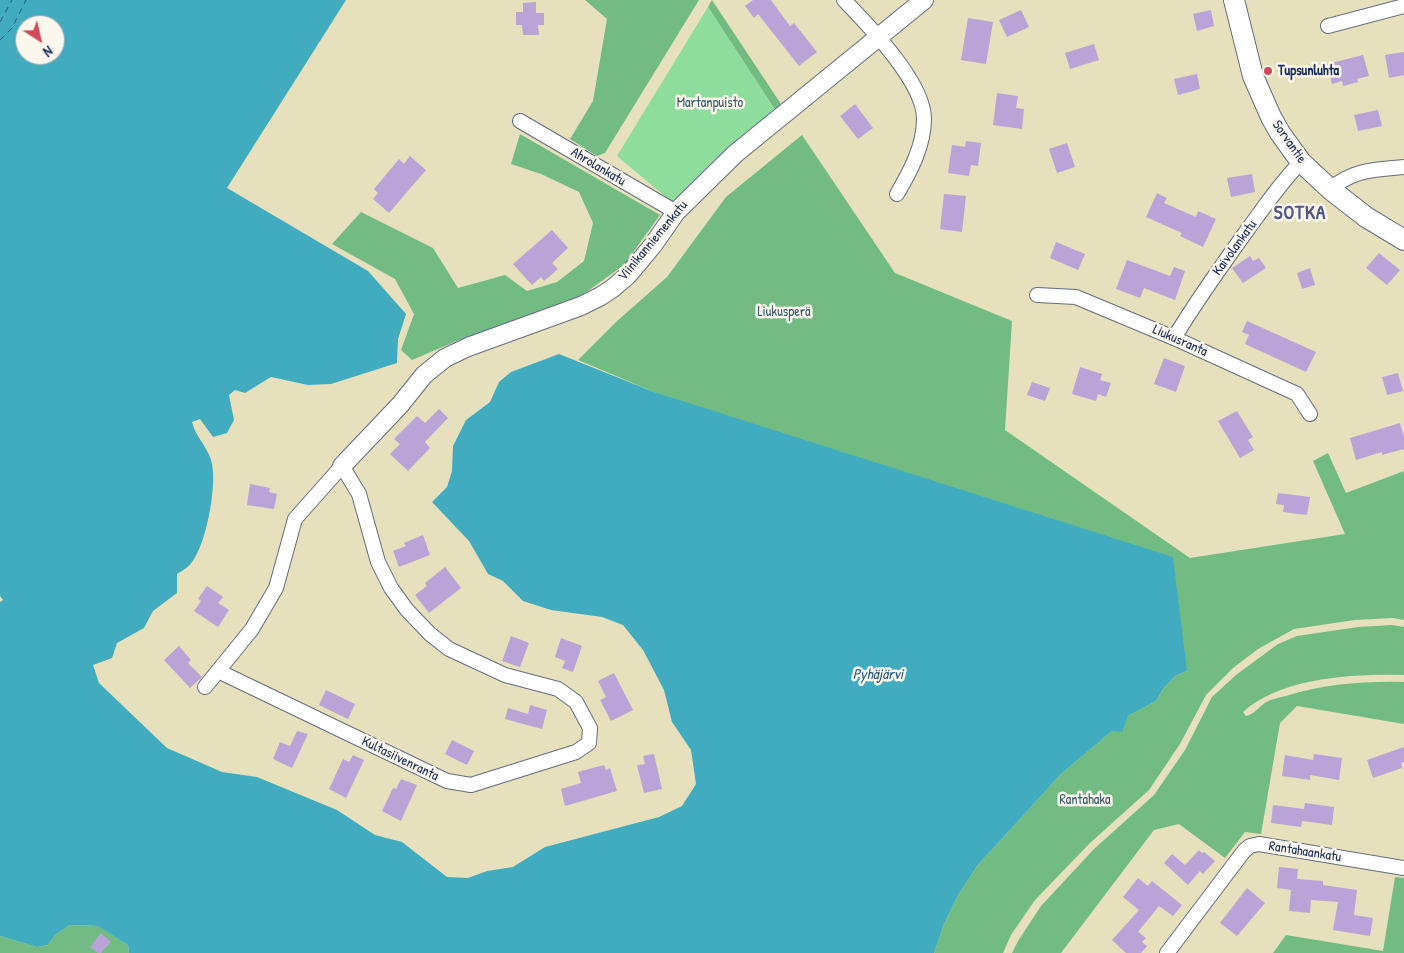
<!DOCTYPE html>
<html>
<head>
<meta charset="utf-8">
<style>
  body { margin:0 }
  #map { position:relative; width:1404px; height:953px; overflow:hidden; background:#e7e0bd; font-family:"Patrick Hand",sans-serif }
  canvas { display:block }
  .north { position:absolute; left:15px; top:15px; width:50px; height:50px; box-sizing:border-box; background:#fbf7ec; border:1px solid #a1a7b3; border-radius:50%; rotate:145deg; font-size:14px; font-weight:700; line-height:20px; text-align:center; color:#1b2f5e }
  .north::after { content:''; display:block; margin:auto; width:18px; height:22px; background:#d1495b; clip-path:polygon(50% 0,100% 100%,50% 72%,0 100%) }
</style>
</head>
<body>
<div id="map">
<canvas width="1404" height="953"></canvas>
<div class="north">N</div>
</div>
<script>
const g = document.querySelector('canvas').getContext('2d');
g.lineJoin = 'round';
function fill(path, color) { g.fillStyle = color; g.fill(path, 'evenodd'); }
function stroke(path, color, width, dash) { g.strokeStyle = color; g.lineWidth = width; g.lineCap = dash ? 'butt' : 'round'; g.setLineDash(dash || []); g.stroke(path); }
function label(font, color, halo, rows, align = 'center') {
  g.font = font + ' "Patrick Hand",sans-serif'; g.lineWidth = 5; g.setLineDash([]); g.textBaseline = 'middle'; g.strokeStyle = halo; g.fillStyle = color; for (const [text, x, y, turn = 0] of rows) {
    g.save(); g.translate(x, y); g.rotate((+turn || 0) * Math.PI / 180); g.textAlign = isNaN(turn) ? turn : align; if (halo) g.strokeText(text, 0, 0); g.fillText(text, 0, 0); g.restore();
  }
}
const green = new Path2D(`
  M708,7L776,111L673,203L617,156Z`);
const forest = new Path2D(`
  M585,0H699L605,153L597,156L570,139L593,101L607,19Z
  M712,0L781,104L776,111L708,7Z
  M520,134L660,215L624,265L574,301L459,340L412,360L401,350L414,314L395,279L332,244L361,212L433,248L458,288L505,275L527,291L557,282L584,261L593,223L579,192L541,174L511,164Z
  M802,135L895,273L1012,321L1005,430L1190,558L1345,534L1313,461L1328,453L1346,493L1404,471V620L1393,618L1355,620L1294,629L1258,649L1233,668L1206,695L1180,744L1149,790L1090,843L1035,900L1011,935L1003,953H934L944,924L957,897L977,866L1061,774L1112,731L1128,716L1156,701L1163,689L1175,676L1187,671L654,392L578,360L616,322L667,277L726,197Z
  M1392,625L1404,627V675C1354,674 1282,677 1243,712L1246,716C1255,714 1260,705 1268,701C1273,699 1280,697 1286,696C1324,684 1365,681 1404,682V724L1297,706L1280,723L1261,834L1245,832L1225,858L1179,824L1154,830L1061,953H1012L1018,941L1041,906L1094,849L1154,795L1185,750L1212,697L1236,675L1278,644L1297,636L1358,627Z
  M1395,877L1404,878V953H1273L1286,935L1383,951Z
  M70,925L99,926L128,945L129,953H0V936L37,947L48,945L55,935Z`);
const water = new Path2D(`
  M0,0H346L227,188L368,271L406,314L398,339L397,363L331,384L308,385L271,377L245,393L235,390L229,395L234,420L227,433L213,437L200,419L192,422C195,436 207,446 211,460C218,481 207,540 194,559C190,566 184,570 177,574V593L153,611L144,628L117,643L112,658L93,665L99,683L167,748L222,772L257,777L337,810L375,835L402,842L447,877L468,878L487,871L513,867L545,847L659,817L682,806L696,784L691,750L672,722L664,690L643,650L623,625L602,617L551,610L523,601L503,581L488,574L469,541L432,502L447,487L452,471L453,446L466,420L490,402L499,382L511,372L559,354L654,392L1173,557L1187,671L1175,676L1163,689L1156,701L1128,716L1122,732L1112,731L1061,774L977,866L957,897L944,924L934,953H129L128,945L98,926L70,925L55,935L48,945L37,947L0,936V602L3,600L0,596ZM25,25H55V55H25Z`);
const ferry = new Path2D(`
  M0,22L12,0
  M0,40L12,28L26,0`);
const building = new Path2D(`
  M753,0H771L790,26L794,23L817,52L799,66L758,14L754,18L745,6Z
  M536,2V13H544V25H538L539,35H523L522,25H516V12H523V3Z
  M1021,10L1029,27L1007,37L999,20Z
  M1211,10L1214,26L1197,31L1193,14Z
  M968,18L993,22L986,64L961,60Z
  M1094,44L1099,60L1070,69L1065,53Z
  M1404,52V75L1389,78L1385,55Z
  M1363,55L1369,76L1357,79L1358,82L1343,86L1342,81L1332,84L1327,64Z
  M1197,74L1200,89L1178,95L1174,79Z
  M997,93L1018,96L1016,108L1024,109L1022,129L993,125Z
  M855,104L873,128L858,139L840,116Z
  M1378,110L1382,126L1358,131L1354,115Z
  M966,141L981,143L978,166L971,165L969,176L948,173L952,145L965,147Z
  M1067,143L1075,167L1057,173L1049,149Z
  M410,156L426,170L389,213L373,199L378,193L374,189L399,159L404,164Z
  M1252,174L1255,192L1231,197L1227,178Z
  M1157,193L1167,198L1164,203L1196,217L1198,211L1216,219L1203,247L1180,236L1182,233L1146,217Z
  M944,194L966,196L962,232L940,229Z
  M552,230L568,248L552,263L558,269L544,281L541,277L532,285L513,264Z
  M1056,242L1085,254L1078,270L1050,258Z
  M1379,253L1400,270L1387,285L1366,268Z
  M1250,256L1253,261L1259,258L1266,268L1243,283L1232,268Z
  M1127,260L1170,276L1174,267L1185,271L1175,300L1144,288L1140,298L1116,289Z
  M1310,268L1315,285L1302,289L1297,273Z
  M1247,321L1316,352L1306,372L1245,344L1249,335L1242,332Z
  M1164,358L1185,366L1176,392L1154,384Z
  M1080,367L1102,374L1100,380L1111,383L1106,397L1098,394L1096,401L1072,394Z
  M1398,373L1403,391L1387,395L1382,377Z
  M1032,382L1050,388L1045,401L1027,395Z
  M439,409L448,418L425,442L430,448L408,471L390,454L400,444L394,439L417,416L425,423Z
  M1237,411L1253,437L1248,440L1254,450L1240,458L1218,421Z
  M1400,423L1404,437V449L1382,455V452L1356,460L1350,438Z
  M250,484L270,488L269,492L277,494L274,509L247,505Z
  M1278,493L1310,497L1307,515L1283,512L1284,505L1276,504Z
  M423,535L430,555L399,567L393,551L406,546L404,543Z
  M445,567L461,588L429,613L415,595L427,586L425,583Z
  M207,586L223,597L218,603L229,610L218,627L194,611L201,601L198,599Z
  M511,636L529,643L520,667L502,661Z
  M561,638L582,646L573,672L562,668L565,661L555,657Z
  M179,646L191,660L188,663L202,677L190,688L164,660Z
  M614,673L633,710L611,721L600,700L606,697L598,681Z
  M326,690L355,704L348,719L319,705Z
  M530,705L547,710L542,729L505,719L508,708L528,714Z
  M297,731L308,734L292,768L273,759L280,742L290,746Z
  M452,740L474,751L467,765L445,754Z
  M1404,747V762L1401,763L1402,768L1373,778L1367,760Z
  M654,754L662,789L644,793L637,765L645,764L643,756Z
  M1314,754L1342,758L1339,780L1310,775V780L1282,776L1285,755L1313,760Z
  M353,755L364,760L346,798L329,789L343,759L349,762Z
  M604,765L606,770L610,768L617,791L565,806L561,789L581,783L578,772Z
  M401,779L417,785L401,821L382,811L393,788L396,789Z
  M1305,803L1334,807L1332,825L1302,821L1301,827L1271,823L1273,805L1304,809Z
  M1199,850L1202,853L1204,852L1215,861L1203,874L1200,871L1188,885L1164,863L1172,854L1185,865Z
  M1279,867L1298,869L1297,879L1323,881V885L1357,890L1354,915L1373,918L1370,936L1333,930L1338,902L1311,900L1310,913L1289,911L1291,890L1277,888Z
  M1138,878L1148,886L1152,881L1182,905L1173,916L1159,906L1138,932L1146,938L1142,942L1147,946L1141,953H1126L1112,940L1139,910L1123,897Z
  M1247,888L1265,903L1237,936L1220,923Z
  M101,933L111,942L101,953H98L90,947Z`);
const minor = new Path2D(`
  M844,0C869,26 924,82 924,119C924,146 910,172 897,194
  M1328,26L1404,6
  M520,121L676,212
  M1330,189C1355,169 1374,170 1404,167
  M1037,295L1076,297L1174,338L1297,394L1310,414
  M1174,338C1197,300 1222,265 1248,229C1265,206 1281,182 1301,162
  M205,687L252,629L276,588L295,519L342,466L359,494L378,562L391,588L407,610L430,634L449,649L505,675L558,689L576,702L590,728L589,743L576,752L471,785L447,781L218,671
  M1167,953L1244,851L1250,846L1259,844L1404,868`);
const tertiary = new Path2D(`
  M342,466L400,405L424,375L445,358L468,347L581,306L601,296L613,288L627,276L639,262L653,245L676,212L735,154L924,0`);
const secondary = new Path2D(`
  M1234,0L1253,76L1271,117L1280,133L1301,162L1330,189L1366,217L1404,240`);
const markers = [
  [1268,71,5,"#d1495b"]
];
const poiNames = [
  ["Tupsunluhta",1278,71]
];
const parkNames = [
  ["Martanpuisto",710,103],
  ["Liukusperä",784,312],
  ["Rantahaka",1085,800]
];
const streetNames = [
  ["Sorvantie",1289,142,55],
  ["Ahrolankatu",598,167,31],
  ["Viinikanniemenkatu",653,241,-50],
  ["Kaivolankatu",1235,248,-54],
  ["Liukusranta",1180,341,24],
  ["Kultasiivenranta",400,759,26],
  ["Rantahaankatu",1305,852,9]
];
const waterNames = [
  ["Pyhäjärvi",878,675]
];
const districtNames = [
  ["SOTKA",1300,214]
];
fill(green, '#8edd9c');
fill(forest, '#72bc84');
fill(water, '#41acc0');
stroke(ferry, '#285b80', 1, [6, 5]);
fill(building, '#baa3d7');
stroke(minor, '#626d7f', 16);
stroke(tertiary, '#626d7f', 20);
stroke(secondary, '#626d7f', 22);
stroke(minor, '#fff', 14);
stroke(tertiary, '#fff', 18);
stroke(secondary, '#fff', 20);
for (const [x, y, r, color] of markers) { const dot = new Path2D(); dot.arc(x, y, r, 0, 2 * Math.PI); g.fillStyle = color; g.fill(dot); stroke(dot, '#fbf7ec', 2); }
label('bold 14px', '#1b2f5e', '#fbf7ec', poiNames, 'left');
label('14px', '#385a6e', '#fbf7ec', parkNames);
label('14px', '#1b2f5e', '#fbf7ec', streetNames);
label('italic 15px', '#285b80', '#fbf7ec', waterNames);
g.letterSpacing = '1px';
label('bold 19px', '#535888', '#fbf7ec', districtNames);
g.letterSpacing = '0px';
</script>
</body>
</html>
